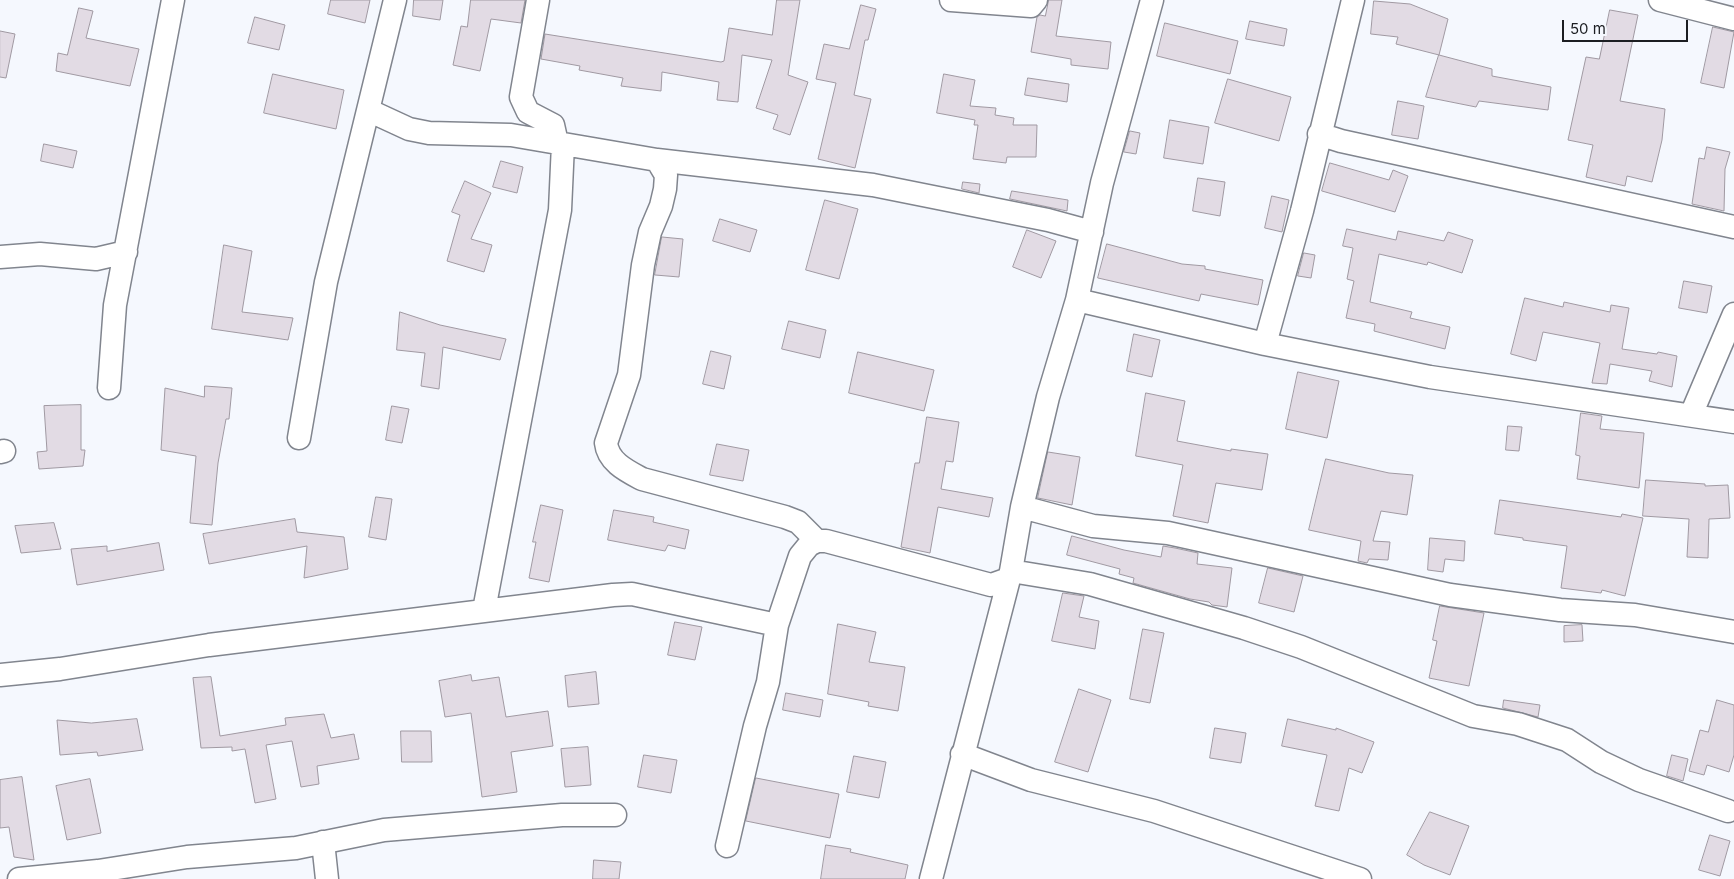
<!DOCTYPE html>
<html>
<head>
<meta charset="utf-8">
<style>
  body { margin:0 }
  #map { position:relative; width:1734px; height:879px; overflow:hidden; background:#f5f8fe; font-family:Inter,sans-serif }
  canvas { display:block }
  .scale { position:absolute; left:1562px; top:20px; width:126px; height:22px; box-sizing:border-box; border:2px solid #1c1e22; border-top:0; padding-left:6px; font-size:15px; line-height:18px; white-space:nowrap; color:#1c1e22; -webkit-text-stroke:4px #f5f8fe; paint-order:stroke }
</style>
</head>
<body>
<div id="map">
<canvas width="1734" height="879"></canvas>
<div class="scale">50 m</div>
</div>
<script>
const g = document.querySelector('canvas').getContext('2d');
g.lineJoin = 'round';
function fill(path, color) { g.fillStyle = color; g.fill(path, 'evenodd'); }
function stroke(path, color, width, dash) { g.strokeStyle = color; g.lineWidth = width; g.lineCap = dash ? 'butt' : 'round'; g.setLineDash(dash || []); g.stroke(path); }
const building = new Path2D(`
  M331,0H370L365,23L328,14Z
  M414,0H443L440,20L413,16Z
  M471,0H525L521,23L491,19L480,71L453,65L461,26L467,27Z
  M777,0H800L788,75L808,82L790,135L773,129L778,115L756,108L772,60L742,55L738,102L717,100L719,82L662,72L661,91L621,86L623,78L579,70L580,66L541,59L545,34L721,62L724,61L729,28L772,35Z
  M1049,0H1062L1056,36L1111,42L1108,69L1071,65V59L1031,52L1037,17L1040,15L1045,16Z
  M1374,1L1410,4L1448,19L1439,55L1396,44L1398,37L1371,34Z
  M861,5L876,9L868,40H865L854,95L871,99L855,168L818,159L836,83L816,79L824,44L849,49Z
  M79,8L93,11L86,38L139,49L130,86L56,71L58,53L67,55Z
  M1610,10L1638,15L1620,101L1665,109L1662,140L1652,182L1627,176L1625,186L1586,177L1593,145L1568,140L1586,57L1599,59Z
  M255,17L285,25L279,50L248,43Z
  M1250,21L1287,29L1284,46L1246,39Z
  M1165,23L1238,41L1230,74L1157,56Z
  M1713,27L1734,32L1724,88L1701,83Z
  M0,31L15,34L6,78L0,77Z
  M1439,55L1492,69V76L1551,87L1548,110L1479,101L1476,107L1426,97Z
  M273,74L344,90L336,129L264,113Z
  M944,74L975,80L970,106L996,108L995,115L1014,118L1013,125H1037L1036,157H1007L1006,163L973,159L978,125H974L975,120L937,113Z
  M1028,78L1069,84L1067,102L1025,95Z
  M1228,79L1291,97L1279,141L1215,123Z
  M1398,101L1424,106L1418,139L1392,135Z
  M1170,120L1209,127L1203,164L1164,158Z
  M1130,131L1140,133L1136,154L1124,152Z
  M44,144L77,151L73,168L41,161Z
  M1707,147L1730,152L1725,169L1724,211L1692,204L1699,158L1704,159Z
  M501,161L523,167L517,193L493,187Z
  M1330,163L1389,180L1393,170L1408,176L1395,212L1322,191Z
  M1198,178L1225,182L1220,216L1193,211Z
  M465,181L491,193L471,239L492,245L484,272L447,261L460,215L452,212Z
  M963,182L980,184L979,193L962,189Z
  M1012,191L1068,200L1067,211L1010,199Z
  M1272,196L1289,200L1282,232L1265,228Z
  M825,200L858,209L839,279L806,270Z
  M720,219L757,230L750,252L713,241Z
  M1347,229L1396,240L1398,231L1444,241L1448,232L1473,240L1462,273L1428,262L1427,265L1379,254L1370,302L1412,312L1410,318L1450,327L1445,349L1374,331L1375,324L1346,318L1354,281L1347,279L1353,248L1343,246Z
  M1027,230L1056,241L1041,278L1013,267Z
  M662,237L683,239L679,277L655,275Z
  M1107,244L1182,264L1205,266V269L1263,280L1258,305L1201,294L1199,301L1098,278Z
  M224,245L252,251L242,312L293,318L288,340L212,329Z
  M1304,253L1315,255L1311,278L1298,276Z
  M1684,281L1712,286L1707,313L1679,308Z
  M1525,298L1563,307L1564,302L1610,312L1611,305L1629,308L1622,349L1657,354L1658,352L1677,356L1672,387L1649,381L1652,371L1610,364L1607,384L1592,383L1600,343L1543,332L1536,361L1511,354Z
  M400,312L440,325L506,339L500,360L443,347L439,389L421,386L425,353L397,350Z
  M789,321L826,330L820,358L782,349Z
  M1134,334L1160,340L1152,377L1127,371Z
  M711,351L731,356L724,389L703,384Z
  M858,352L934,370L924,411L849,393Z
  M1298,372L1339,381L1327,438L1286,429Z
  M205,386L232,388L229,419H226L218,463L212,525L190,523L196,456L161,450L165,388L204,397Z
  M1146,393L1185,401L1177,441L1231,451V449L1268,454L1262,490L1216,483L1208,523L1173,516L1183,465L1136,456Z
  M81,405V450H85L83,466L39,469L37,452L47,451L44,406Z
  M392,406L409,409L402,443L386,440Z
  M1581,413L1602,416L1600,429L1644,433L1639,488L1577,479L1580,456L1576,455Z
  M927,417L959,422L953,462L946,461L941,489L993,498L989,517L938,507L930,553L901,547L915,463H919Z
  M1508,426L1522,427L1519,451L1506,450Z
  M717,444L749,450L743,481L710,475Z
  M1048,452L1080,457L1072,505L1038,498Z
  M1326,459L1389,473L1413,475L1407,515L1381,511L1373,541L1390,542L1388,560L1369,559L1367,563L1358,561L1361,541L1309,530Z
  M1646,480L1705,484V486L1728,485L1730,518L1709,519L1708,558L1687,557L1689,519L1643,516Z
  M376,497L392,499L386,540L369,537Z
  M1500,500L1621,517L1622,514L1643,518L1625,596L1602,590L1601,593L1561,588L1567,546L1523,540V538L1495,534Z
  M541,505L563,510L549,582L529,578L536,542H533Z
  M614,510L654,517L653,522L689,530L685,549L668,545L665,551L608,540Z
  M295,519L297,532L344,537L348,569L304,578L307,546L209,564L203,534Z
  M54,523L61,549L21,553L15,526Z
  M1072,536L1124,550L1161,557L1163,546L1175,548L1198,553L1197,564L1232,568L1227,607L1212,605L1209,602L1190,599L1133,583L1134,578L1119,574L1120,569L1067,555Z
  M1430,538L1465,541L1464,561L1445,559L1443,572L1428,570Z
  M159,543L164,570L77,585L71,549L107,546V551Z
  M1268,568L1303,576L1294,612L1259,603Z
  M1063,593L1084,596L1079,617L1099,621L1095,649L1052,641Z
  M1440,606L1484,613L1469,686L1429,678L1437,641L1433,640Z
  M675,622L702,627L695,660L668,655Z
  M838,624L876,632L869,662L905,667L898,711L868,706L869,702L828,694Z
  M1582,625L1583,641L1564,642V626Z
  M1143,629L1164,633L1150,703L1130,699Z
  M596,672L599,704L568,707L565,676Z
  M471,675L472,681L499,677L506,717L548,711L553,746L511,752L517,792L482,797L471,713L445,717L439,681Z
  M211,677L220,736L286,725L285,718L324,714L331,738L354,734L359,759L317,766L319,784L301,787L292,741L266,745L276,799L255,803L245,749L232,751V747L201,748L193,678Z
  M1079,689L1111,700L1088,772L1055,762Z
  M786,693L823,700L820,717L783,710Z
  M1504,700L1540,705L1538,717L1503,708Z
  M1717,700L1734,705V755L1729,772L1707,765L1704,775L1689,771L1700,730L1708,732Z
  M137,719L143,750L98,756L97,752L60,755L57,720L91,723Z
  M1288,719L1336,730V728L1374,742L1362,773L1349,768L1339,811L1315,806L1327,755L1282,746Z
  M1215,728L1246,733L1241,763L1210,758Z
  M401,731H431L432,762H402Z
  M588,747L591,785L565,787L561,749Z
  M644,755L677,760L671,793L638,787Z
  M1672,755L1688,759L1683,781L1667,776Z
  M854,756L886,762L879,798L847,792Z
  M22,777L34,860L14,857L9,827L0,828V780Z
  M756,778L839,794L830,838L746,821Z
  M90,779L101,833L67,840L56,786Z
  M1430,812L1469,826L1450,875L1424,865L1407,855Z
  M1710,835L1730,841L1720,876L1699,870Z
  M826,845L851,849L850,852L908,865L905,879H821Z
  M594,860L621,862L619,879H593Z`);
const minor = new Path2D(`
  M538,0L521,97L528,112L553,125L557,143
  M951,0L1031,6L1036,0
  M1660,0L1734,19
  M370,111L409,129L429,133L511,135L657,160L873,185L1048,220L1092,232
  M1319,134L1341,141L1734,227
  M657,160L666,175L665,189L661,206L650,232L643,265L629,375L606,443C608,462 627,471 642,479L785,517L798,522L817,541
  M0,257L40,254L96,259L126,252
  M1077,300L1265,344L1430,377L1734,422
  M1265,344L1302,211L1353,0
  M109,388L115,305L173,0
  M1691,415L1734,314
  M299,438L326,282L395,0
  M0,452L4,451
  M1022,507L1093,526L1168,533L1450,595L1560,610L1635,615L1734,632
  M1011,571L1090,584L1244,628L1301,647L1473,716L1518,724L1567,740L1601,762L1639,780L1728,811
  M484,610L560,210L563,144
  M0,675L60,669L209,645L613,595L632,594L777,625
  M962,754L1031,780L1154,811L1360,879
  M323,842L327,879
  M727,846L755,726L768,682L777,625L800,556L809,545L817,541H826L991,585L1008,579
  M19,879L98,871L187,857L296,848L384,830L562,815H615
  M931,879L1011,571L1022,507L1048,397L1077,300L1102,183L1152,0`);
fill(building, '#e2dbe4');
stroke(building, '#a099a2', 1);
stroke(minor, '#81858e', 25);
stroke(minor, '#fff', 22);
</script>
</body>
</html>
